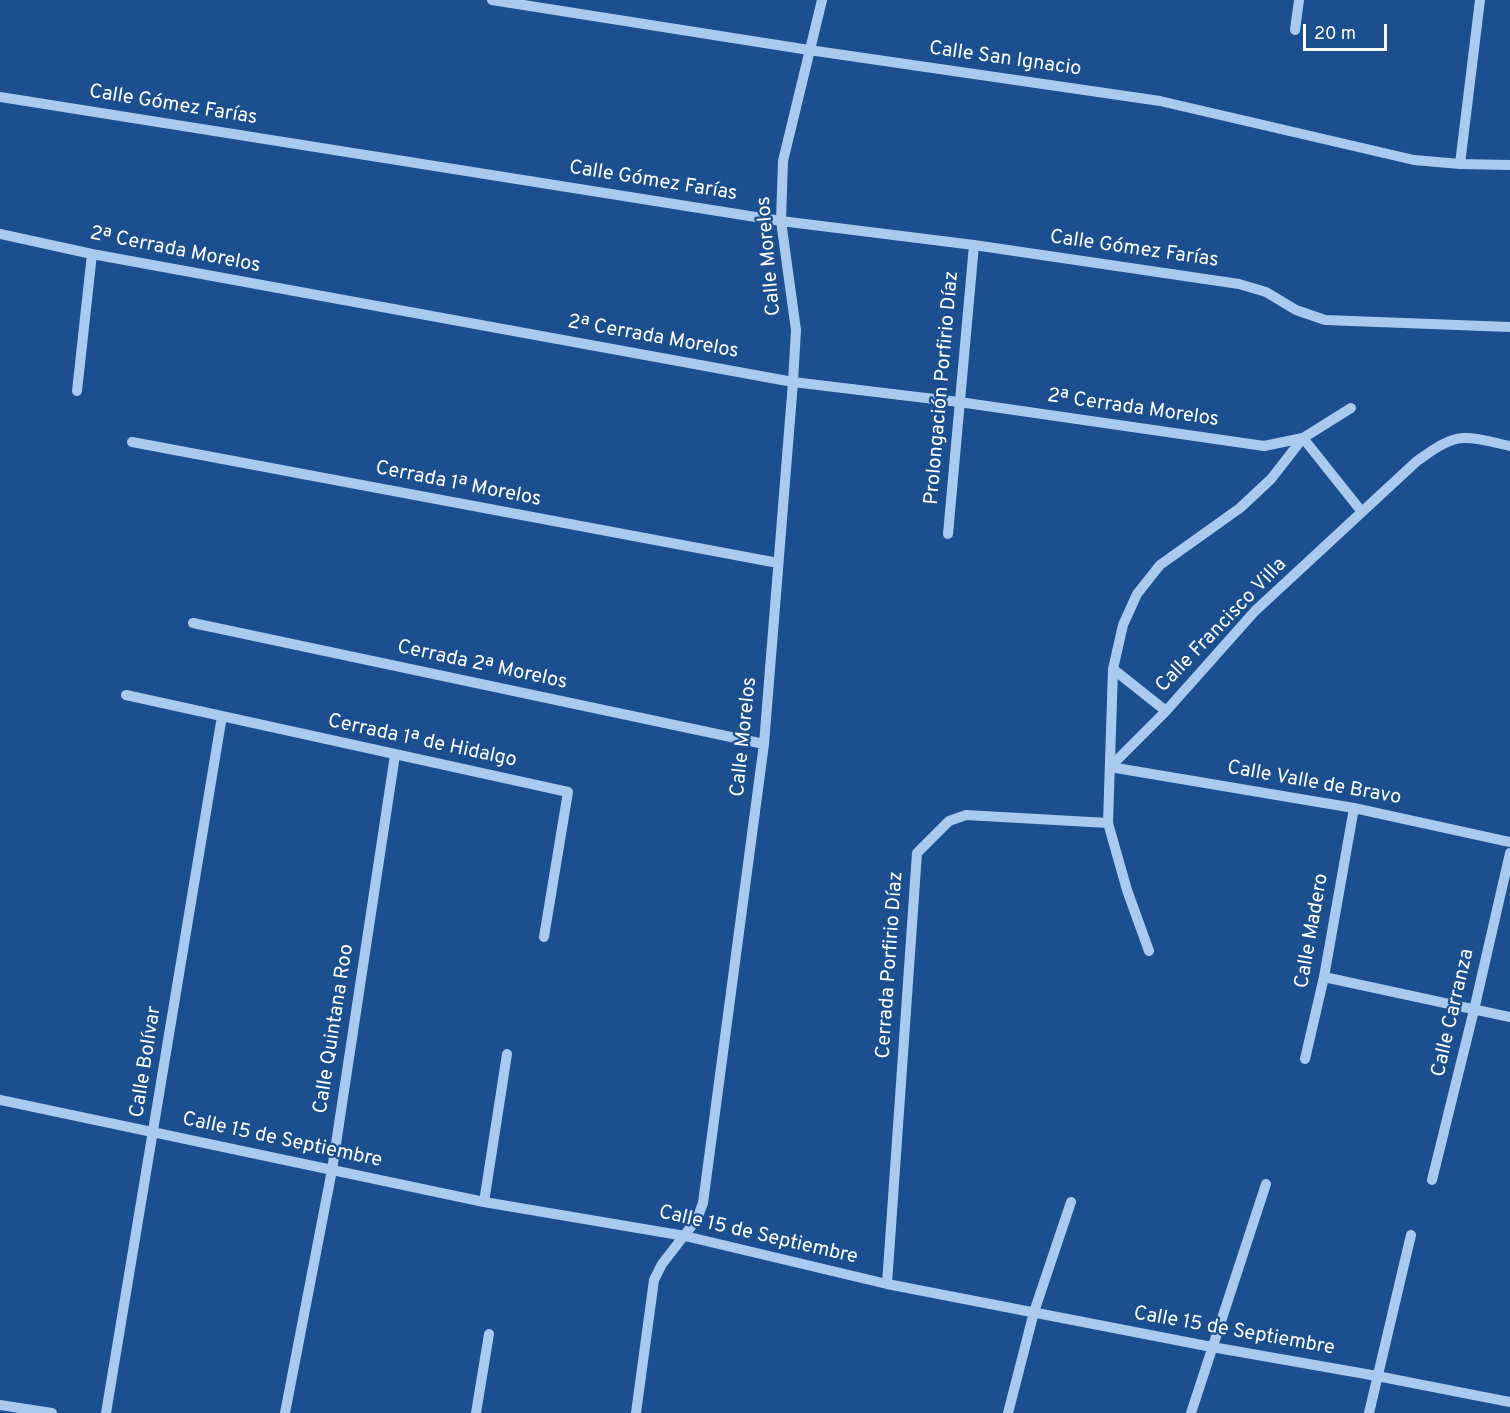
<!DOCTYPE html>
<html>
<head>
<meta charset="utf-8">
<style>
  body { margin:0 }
  #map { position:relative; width:1510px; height:1413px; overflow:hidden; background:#1b4f8f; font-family:Overpass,sans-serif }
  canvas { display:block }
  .scale { position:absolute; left:1303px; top:24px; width:84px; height:27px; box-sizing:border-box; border:3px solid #fff; border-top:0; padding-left:8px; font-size:18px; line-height:21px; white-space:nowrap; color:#fff; -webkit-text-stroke:4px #1b4f8f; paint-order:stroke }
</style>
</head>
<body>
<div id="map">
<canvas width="1510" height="1413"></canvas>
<div class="scale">20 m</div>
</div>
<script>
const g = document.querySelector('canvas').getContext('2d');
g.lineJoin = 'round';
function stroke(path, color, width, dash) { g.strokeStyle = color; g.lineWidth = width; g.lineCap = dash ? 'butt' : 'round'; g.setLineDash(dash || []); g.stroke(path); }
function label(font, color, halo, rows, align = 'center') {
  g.font = font + ' Overpass,sans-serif'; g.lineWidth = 4.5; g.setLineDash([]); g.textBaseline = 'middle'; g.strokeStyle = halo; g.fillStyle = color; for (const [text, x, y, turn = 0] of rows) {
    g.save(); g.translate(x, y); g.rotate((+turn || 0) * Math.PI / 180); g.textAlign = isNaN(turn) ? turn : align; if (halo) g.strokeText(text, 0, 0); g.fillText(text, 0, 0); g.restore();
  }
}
const minor = new Path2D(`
  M492,0L809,50L1160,101L1414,160L1460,164L1510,165
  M1295,30L1299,0
  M0,97L781,221L974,245L1239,284L1266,292L1296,310L1325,320L1510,327
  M1460,164L1480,0
  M0,234L92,254L793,382L959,402L1264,446L1303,438
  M77,391L92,254
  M1303,438L1362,512
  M132,442L778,563
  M948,534L974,245
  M193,623L764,744
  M1113,669L1166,711
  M126,695L568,792L544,937
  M1110,767L1166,711L1255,611L1417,461C1430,452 1446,439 1463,438C1478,437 1495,443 1510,446
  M1110,767L1354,808L1510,842
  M1149,951L1127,890L1108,823L1113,669L1123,625L1137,594L1160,565L1240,508L1271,479L1303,438L1351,408
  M1324,977L1510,1017
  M1305,1059L1324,977L1354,808
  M0,1100L484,1202L685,1236L887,1284L1212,1347L1377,1376L1510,1402
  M1432,1180L1474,1010L1510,853
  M484,1202L507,1054
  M887,1284L917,853L949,821L966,815L1108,823
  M0,1405L52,1413
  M106,1413L222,716
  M285,1413L332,1170L395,755
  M476,1413L489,1334
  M636,1413L654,1280L662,1264L697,1219L703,1203L764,744L793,382L796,330L781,221L783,161L822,0
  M1008,1413L1034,1312L1071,1202
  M1191,1413L1266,1184
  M1369,1413L1411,1235`);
const streetNames = [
  ["Calle San Ignacio",1005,60,8],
  ["Calle Gómez Farías",173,106,9],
  ["Calle Gómez Farías",653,182,9],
  ["Calle Gómez Farías",1134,250,8],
  ["2ª Cerrada Morelos",175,251,11],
  ["Calle Morelos",770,256,-95],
  ["2ª Cerrada Morelos",653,338,10],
  ["Prolongación Porfirio Díaz",943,388,-85],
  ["2ª Cerrada Morelos",1133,409,8],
  ["Cerrada 1ª Morelos",458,485,11],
  ["Calle Francisco Villa",1222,626,-46],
  ["Cerrada 2ª Morelos",482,666,12],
  ["Calle Morelos",745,737,-84],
  ["Cerrada 1ª de Hidalgo",422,742,12],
  ["Calle Valle de Bravo",1314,784,10],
  ["Calle Madero",1313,931,-80],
  ["Cerrada Porfirio Díaz",891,965,-86],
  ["Calle Carranza",1454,1013,-77],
  ["Calle Quintana Roo",335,1029,-81],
  ["Calle Bolívar",147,1062,-81],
  ["Calle 15 de Septiembre",282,1141,12],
  ["Calle 15 de Septiembre",758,1236,13],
  ["Calle 15 de Septiembre",1234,1332,10]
];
stroke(minor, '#a9c9ee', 10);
label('20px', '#fff', '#1b4f8f', streetNames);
</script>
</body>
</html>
